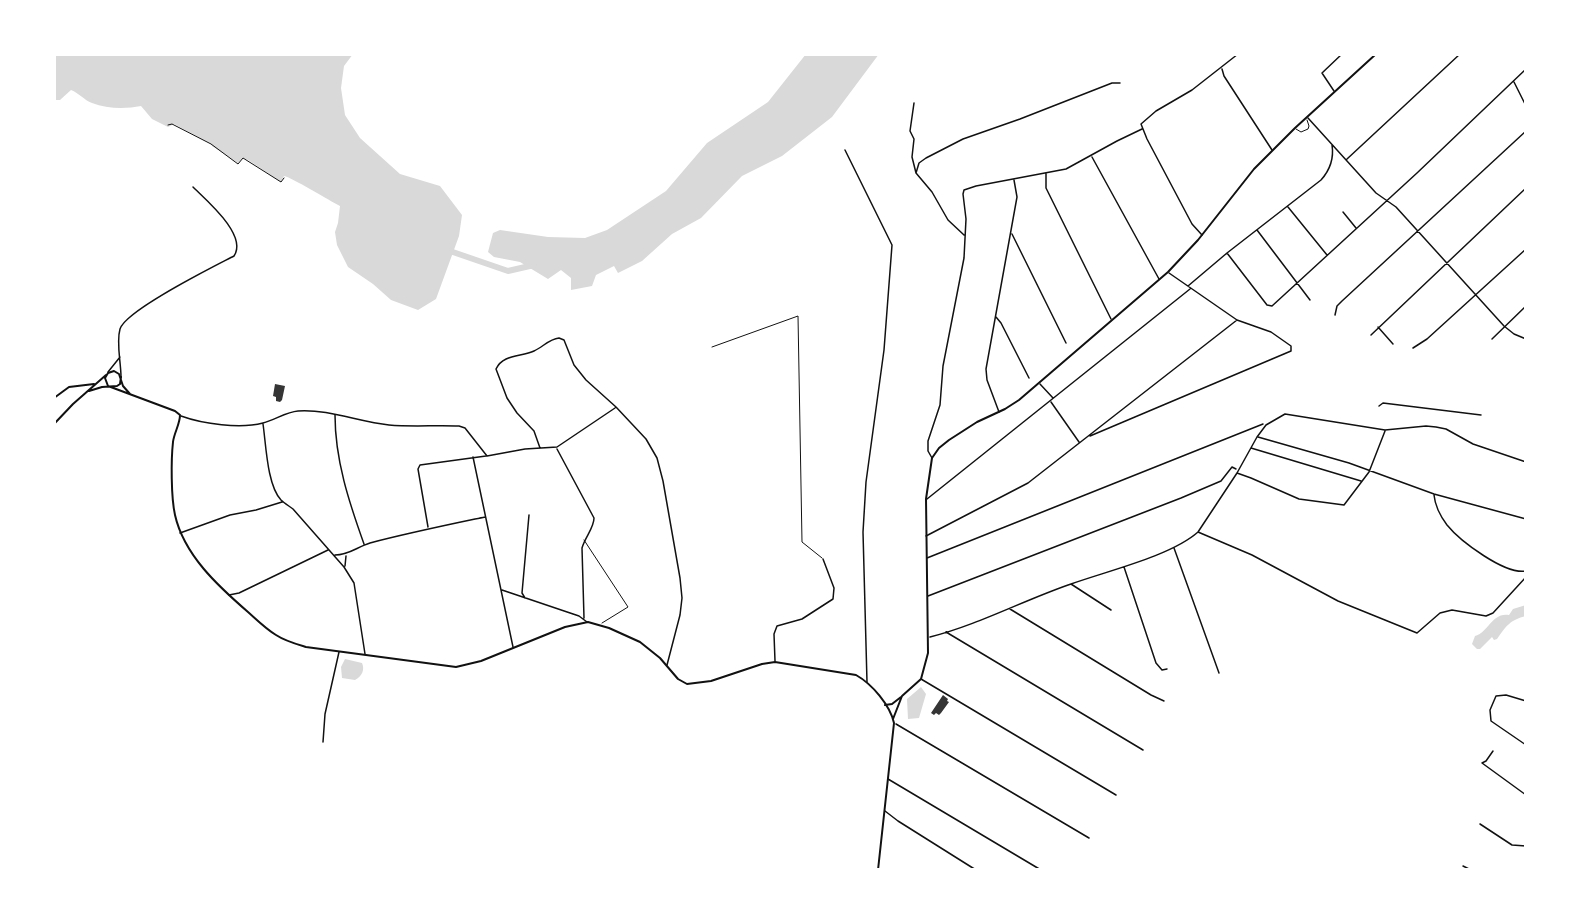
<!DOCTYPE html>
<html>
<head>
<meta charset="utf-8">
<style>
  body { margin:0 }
  #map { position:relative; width:1580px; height:924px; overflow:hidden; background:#fff; font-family:Barlow,sans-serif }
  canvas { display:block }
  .frame { position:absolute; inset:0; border:56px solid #fff; pointer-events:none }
</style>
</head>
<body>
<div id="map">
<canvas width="1580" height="924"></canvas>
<div class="frame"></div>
</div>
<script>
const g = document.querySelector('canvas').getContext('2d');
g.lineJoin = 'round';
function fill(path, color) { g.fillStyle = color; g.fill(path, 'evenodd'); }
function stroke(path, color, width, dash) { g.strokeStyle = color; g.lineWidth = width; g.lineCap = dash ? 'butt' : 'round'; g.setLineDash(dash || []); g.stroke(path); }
const water = new Path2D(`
  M54,54H353L344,66L341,88L345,115L360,138L400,174L440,186L462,215L459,236L436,299L418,310L391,300L373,284L348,267L337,245L335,232L338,223L340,206C330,201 291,177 284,176L281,182L248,160L243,158L238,163L212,146L211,144L174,124L168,127L152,119L141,106C126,109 107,109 92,103C84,100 79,93 71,90L60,100H54Z
  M806,54H879L832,117L782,156L742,176L701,218L672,234L642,261L618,273L614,266L596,275L592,286L571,290V278L561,270L548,279L520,262L494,257L488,252L493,233L500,230L548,237L585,238L607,230L666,191L707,143L768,102Z
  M1526,605V616C1510,620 1506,626 1497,639L1494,640L1492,637L1480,649H1477L1472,644L1475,636C1488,633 1492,612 1509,615L1513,609Z
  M345,659L362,663C365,670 362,676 355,680L342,678L341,667Z
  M921,687L926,694L919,718L908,719L907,699Z`);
const river = new Path2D(`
  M447,250L508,271L534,265`);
const building = new Path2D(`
  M275,384L285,386L282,400L280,402L276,401V397L273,396Z
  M943,695L948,699L947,701L949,702L941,713L939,715L936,713L934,715L931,713Z`);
const path = new Path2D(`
  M168,125L172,124L211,144L238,164L243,158L281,182L284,178`);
const service = new Path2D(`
  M1296,129L1301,132L1308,129L1309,126L1307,120
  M712,347L798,316L802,542L822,558
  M584,540L628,607L602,623`);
const minor = new Path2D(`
  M1222,69L1224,76L1272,150
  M1514,82L1526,106
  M1334,91L1322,73L1342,54
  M914,103L910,131L914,139L912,157L916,173L932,192L948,220L964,235
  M1308,118L1376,193L1396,207L1504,326L1514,334L1526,339
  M845,150L892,245L884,350L866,482L863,532L867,682
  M1092,157L1159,279
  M1347,159L1460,54
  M916,173L919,163L926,158L963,139L1020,119L1112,83H1120
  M1046,174V188L1111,319
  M1288,207L1327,255
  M1343,212L1356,228
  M1257,230L1310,300
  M1012,234L1066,343
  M1202,235L1192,224L1147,139L1141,124L1156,111L1192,90L1238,54
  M1227,253L1267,305L1272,306L1417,173L1526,69
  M1188,286L1227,253L1321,180C1330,170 1334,158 1332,145
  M1335,315L1337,306L1342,301L1526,131
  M996,317L1001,323L1029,378
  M1378,327L1393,344
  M1371,335L1526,188
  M1492,339L1526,306
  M1413,348L1427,339L1526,249
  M108,372L120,357
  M121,377C121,362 116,343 120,329C126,310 213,267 234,256C248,235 206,200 193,187
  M1040,384L1053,398
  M1051,402L1079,442
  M1379,406L1383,403L1481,415
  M999,412L987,380L986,369L1017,197L1014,180
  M335,415C335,460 349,502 364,544
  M181,416C203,424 240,429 263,423C275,420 286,412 298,411C329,409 359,422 389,425C412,427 436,425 459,426L465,428L487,456L525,449L557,447L615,408
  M263,424C266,444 267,485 281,500C284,503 289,506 293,509L344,567L354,583L365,654
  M1090,436L1291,351V346L1271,332L1237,320L1169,273
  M1258,437L1349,463L1434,494L1526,519
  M540,448L534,431L517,413L507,398L496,369C503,354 521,357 534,351C543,347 549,339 559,338L564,340L574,365L586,380L616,407L646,439L657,458L663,481L680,578L682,598L680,615L667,665
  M1251,448L1361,481
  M557,449L594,518C594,528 585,537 582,548L584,618
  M473,457L513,647
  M932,458L928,451V441L940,405L943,366L964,258L966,219L963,194L964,190L976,186L1066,169L1117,141L1142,129
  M1237,473L1251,478L1299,499L1344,505L1369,472L1385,431
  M1434,495C1435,505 1441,517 1447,525C1460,541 1505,575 1526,571
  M927,499L1190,289
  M428,527L418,469L420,465L486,456
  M1198,532L1252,555L1338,601L1417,633L1440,613L1452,610L1486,616L1493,613L1526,577
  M180,533L230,515L256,510L282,502
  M926,536L1028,483L1237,320
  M1174,548L1219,673
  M335,555C349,555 357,547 370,543C408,533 447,525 485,517
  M927,558L1263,424
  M345,566L346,556
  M1124,567L1156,663L1162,670L1167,669
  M1071,584L1111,610
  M502,590L579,616L587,622
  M229,595L239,593L328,550
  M928,596L1181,498L1221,481L1232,467L1236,469
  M525,598L522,593L529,515
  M1010,609L1151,695L1164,701
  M946,632L1143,750
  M930,637C978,625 1024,600 1071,584C1107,571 1171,556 1198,532L1237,473L1257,437L1266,425L1285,414L1385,430L1426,426L1436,427L1446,429L1473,444L1526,462
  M775,661L774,634L777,626L802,619L833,599L834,588L823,559
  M921,679L1116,795
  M1526,701L1506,695L1496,696L1490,710L1491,721L1526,745
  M896,724L1089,838
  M323,742L325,714L339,652
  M1493,751L1486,761L1482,763L1526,795
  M888,779L1041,870
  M885,811L898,821L976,870
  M1480,824L1512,845L1526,846
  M1463,866L1471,870`);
const tertiary = new Path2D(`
  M108,373L105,378L108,386L175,411L180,415C180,424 174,433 173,442C171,460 171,497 175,515C184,555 218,586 248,612C257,620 266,629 276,635C285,641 296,644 306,647L456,667L481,661L565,627L588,622L609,628L640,642L660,658L678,679L687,684L711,681L762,664L775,662L856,675C872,684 890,705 894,723L878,870
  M108,373L114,371L119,374L123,386L130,394
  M89,391L102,387L117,386L120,384L121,377
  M54,398L69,387L94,384
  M54,424L73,404L106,375
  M885,705L892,704L901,697
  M893,719L902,696L921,679L928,653L926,499L932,458L939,448L949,440L977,422L1005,409L1019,400L1168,272L1198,240L1254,169L1295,128L1376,54`);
fill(water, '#d9d9d9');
stroke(river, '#d9d9d9', 6);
fill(building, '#353535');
stroke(path, '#111', 1);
stroke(service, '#111', 1);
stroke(minor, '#111', 1.5);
stroke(tertiary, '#111', 2);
</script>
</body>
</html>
